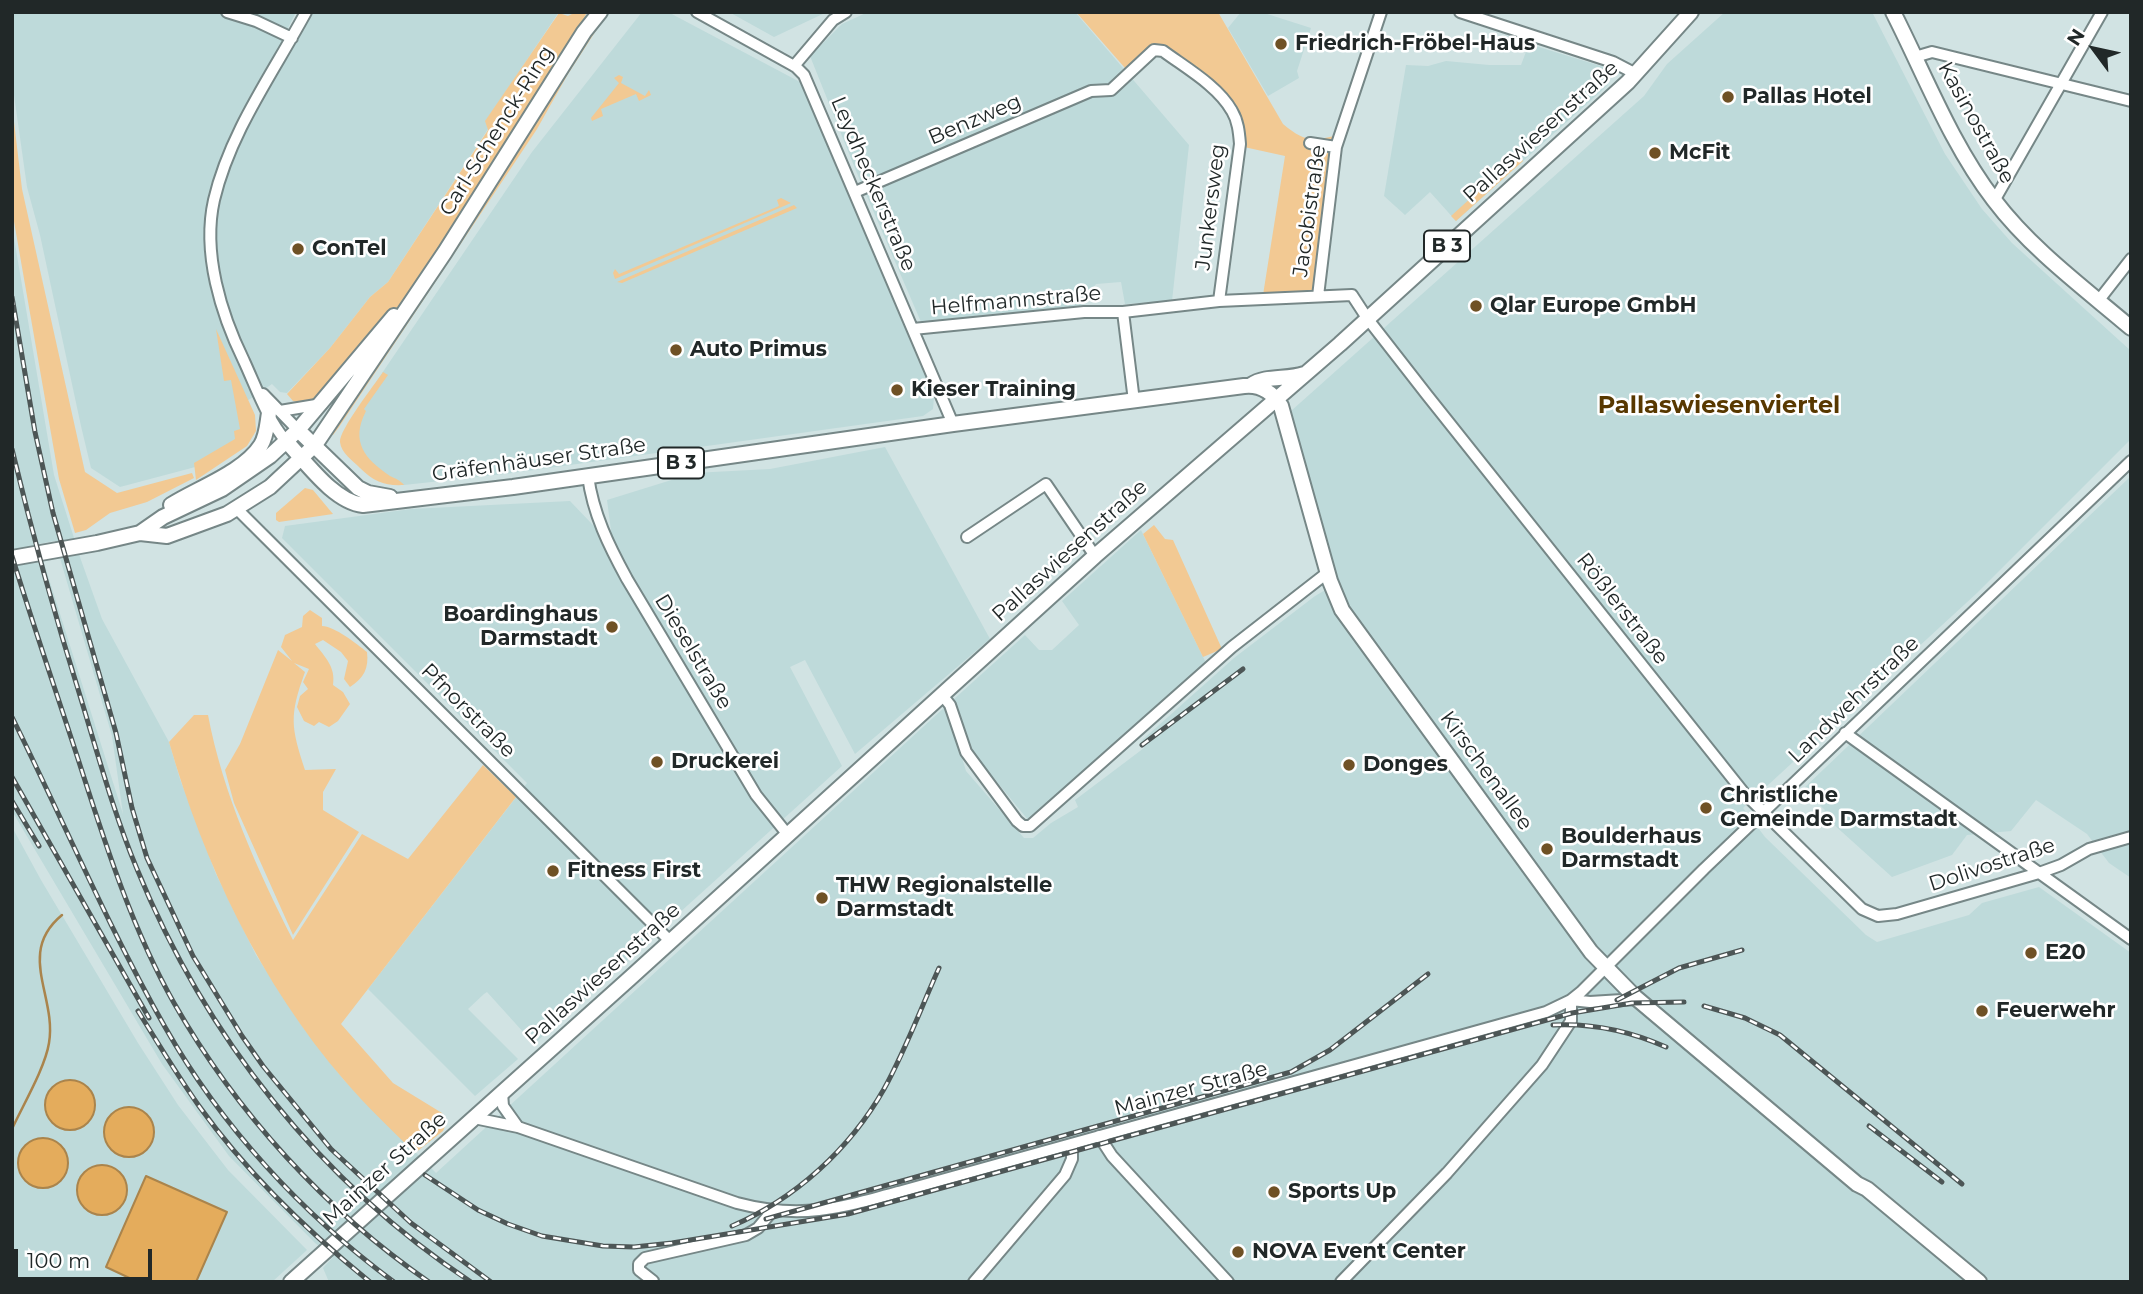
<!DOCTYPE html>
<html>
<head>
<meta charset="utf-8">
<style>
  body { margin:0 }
  #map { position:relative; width:2143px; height:1294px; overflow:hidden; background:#d1e3e3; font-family:Montserrat,sans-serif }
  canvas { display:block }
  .frame { position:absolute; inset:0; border:14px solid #212828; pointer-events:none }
  .north { position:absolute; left:2059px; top:14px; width:70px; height:70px; -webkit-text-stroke:5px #fff; paint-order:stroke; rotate:303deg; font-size:19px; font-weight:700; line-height:28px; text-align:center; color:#212828 }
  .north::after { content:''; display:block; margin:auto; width:24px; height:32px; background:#212828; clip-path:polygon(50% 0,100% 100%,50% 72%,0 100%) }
  .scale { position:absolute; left:14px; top:1249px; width:138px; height:32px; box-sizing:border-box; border:4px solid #212828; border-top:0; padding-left:9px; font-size:21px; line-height:24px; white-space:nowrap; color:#212828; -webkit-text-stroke:5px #fff; paint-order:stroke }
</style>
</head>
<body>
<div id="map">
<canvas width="2143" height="1294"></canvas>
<div class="frame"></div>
<div class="north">N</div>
<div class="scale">100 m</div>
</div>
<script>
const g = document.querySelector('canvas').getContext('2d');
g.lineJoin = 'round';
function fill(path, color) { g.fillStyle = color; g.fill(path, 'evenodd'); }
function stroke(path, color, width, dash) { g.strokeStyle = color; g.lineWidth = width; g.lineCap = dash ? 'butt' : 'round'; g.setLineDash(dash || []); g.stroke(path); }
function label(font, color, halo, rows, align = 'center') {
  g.font = font + ' Montserrat,sans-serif'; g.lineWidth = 5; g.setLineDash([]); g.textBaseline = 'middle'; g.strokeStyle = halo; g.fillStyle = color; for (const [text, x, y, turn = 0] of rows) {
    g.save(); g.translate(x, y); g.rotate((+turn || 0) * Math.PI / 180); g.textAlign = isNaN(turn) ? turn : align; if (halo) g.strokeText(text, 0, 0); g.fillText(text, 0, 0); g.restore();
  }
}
const built = new Path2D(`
  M12,12H296L245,114L303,12H559L486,121L488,129L388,282L370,297L330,348L287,393L280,392L272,384L244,403L247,435L199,466L120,487L91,468L81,426L40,235L27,187L12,81Z
  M642,12H668L800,82L934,397L933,409L923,416L505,474L404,485L393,483L362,463L355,413L532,152Z
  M729,12H827L774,37Z
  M868,12H1075L1189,145L1172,301L1125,304L1121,282L1096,284L1078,309L921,322L856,171L810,56L842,24Z
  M1241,12H1261L1311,28L1297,71L1299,78L1268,96L1228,28Z
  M1725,12H1872L1945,154L1982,209L2012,243L2131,351V439L1977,593L1743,808L1765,837L1866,935L1877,942L1969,915L1982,903L2039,887L2131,953V1282H329L323,1268L333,1257L315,1243L229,1156L162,1064L12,811V226L54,475L81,560L102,619L169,742L180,779L216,874L256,955L303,1027L344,1080L436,1173L946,706L966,771L1024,838H1033L1051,823L1078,807L1075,800L1144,748L1140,742L1234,658L1315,596L1339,582L1291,411L1644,96L1667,64ZM55,541L112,736L123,814L38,544Z
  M1529,44L1604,67L1608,85L1456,221L1430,192L1405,215L1384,196L1406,65L1428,66L1446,61L1489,65H1521Z
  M885,447L990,639L855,754L805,660L790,667L842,766L534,1044L487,992L484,994L468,1009L518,1059L475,1096L368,989L527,783L282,538L285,526L411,509L570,501L613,546L607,500L694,473L770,469Z
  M2131,476V878L2109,863L2087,834L2036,800L2011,831L1967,835L1952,855L1892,877L1822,814L1825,810L1803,789Z
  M1141,530L1206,663L1029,821L969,748L957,705L953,700L1025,635L1039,650H1052L1079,625L1062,601Z
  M12,827L41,880L138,1043L178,1105L228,1170L307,1250L272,1282H12Z`);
const green = new Path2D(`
  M576,12H587L567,51L422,275L391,316L319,399L307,404L293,401L287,394L330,348L370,297L388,282L488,130L485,121L559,13L568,16Z
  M603,12H608L568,74L537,129L339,427L333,435H330Z
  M1076,12H1218L1283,124C1302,140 1311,142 1334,136L1316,291L1263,295L1285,156L1244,147L1240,120L1168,50L1125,68Z
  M619,75L623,77L621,83L645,96L649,90L651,95L639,101L636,94L601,109L603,116L592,121L591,118L619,83L614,78Z
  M12,105L22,189L85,472L117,493L192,473L194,478L147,502L110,513L86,530L75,533L59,479L12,210Z
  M1518,155L1523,161L1456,221L1451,216Z
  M781,198L791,203L615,279L613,273L615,269L619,274L779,206L777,200Z
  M794,205L797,208L622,283L617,282Z
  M216,329L255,415L256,431L247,446L196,480L194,463L235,439L234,431L240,429L231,380L224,381Z
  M383,372L388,375L364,409L366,411C350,442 365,459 390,476C396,479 400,480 404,485C385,486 374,482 360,468C353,461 341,453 340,442C339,430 375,384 383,372Z
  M305,488L313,490L333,514L279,522L276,520V513Z
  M1154,525L1165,539L1173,540L1222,649L1203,657L1143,534Z
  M310,610L322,618V626C334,626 357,644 367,652C369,668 364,678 350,687L344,679L348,661L341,652L323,640L315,644C325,657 336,667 333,685L343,692L350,704L338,721L329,727L319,722L314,726L304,721L297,707L300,696L308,689L303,682L309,669L294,663L305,672C289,716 291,727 305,770L336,769L323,792V810L359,832L293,935L234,803L225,770L240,744L278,650L292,661L281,647L285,635L302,627L303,616Z
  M194,715H208C223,794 257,869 293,940L362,834L408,859L483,765L516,797L341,1024L393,1083L442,1113L447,1122L443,1131L415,1153C391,1129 366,1106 344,1080C261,984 204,864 169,742Z`);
const water = new Path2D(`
  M45 1105a25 25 0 1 1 50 0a25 25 0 1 1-50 0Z
  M104 1132a25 25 0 1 1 50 0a25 25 0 1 1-50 0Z
  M18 1163a25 25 0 1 1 50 0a25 25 0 1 1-50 0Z
  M77 1190a25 25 0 1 1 50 0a25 25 0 1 1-50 0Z
  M146,1176L227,1212L196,1282H138L106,1267Z`);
const stream = new Path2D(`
  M12,1129C23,1105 45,1068 49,1043C57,996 16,953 62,915`);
const minor = new Path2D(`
  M227,12L256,21L292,38
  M697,12L796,67L804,75L953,424
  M1460,12L1613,62L1636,74
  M1915,57L1932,52L2131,101
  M794,66L833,20L846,12
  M1310,143L1336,147
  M855,192L1091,91L1111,90L1154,50L1163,51C1186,68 1218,86 1232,111C1238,121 1239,132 1240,144L1219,301
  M1994,201L2102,12
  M1318,296L1336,147L1381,12
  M2099,300L2131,259
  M1123,312L1134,401
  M913,329L1084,312H1123L1219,301L1352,295L1367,318L1427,395L1744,793L1862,909L1878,916L1897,914L2039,873L2061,865L2089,849L2131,837
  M263,394L298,430
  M280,411L322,404
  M286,441C267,419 256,387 244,361C221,314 202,253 214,200C230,132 273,73 306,12
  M588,476C593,514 609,546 627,579L756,795L788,835
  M237,509L670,941
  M967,537L1046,484L1095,556
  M942,695L950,705L966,752L1017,821L1023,826H1030L1232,647L1327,573
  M1845,733L2131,939
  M502,1093L503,1106L518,1127
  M474,1118L518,1127L737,1203C801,1220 841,1208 902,1191L1546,1012L1571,1000L1581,992L1704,869L2131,461
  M1099,1136L1112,1156L1228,1282
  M653,1281L639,1270V1264L645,1258L746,1235L758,1228L773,1210
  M974,1282L1065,1175L1072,1159V1144
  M1341,1282L1447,1173L1542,1065L1571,1021V1000L1590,1002L1638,999`);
const major = new Path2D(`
  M1893,12C1925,75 1951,144 1994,200C2031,249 2084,288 2131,328
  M1251,385C1266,375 1287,380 1304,374
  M298,430L358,488L368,493L390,497
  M286,441C306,462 334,502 363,505L513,487L953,424L1244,386C1260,384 1273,393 1281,406L1330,581L1342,610L1591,952L1635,997L1857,1184L1867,1189L1979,1282
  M171,505C198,488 244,472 261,445C267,435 267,424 269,413
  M140,533L167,536L227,514L270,487L315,445L445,252L584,32L600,12
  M12,558L97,543L140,533L163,517L222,489L270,456L298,430L394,316
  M291,1282L629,979L1095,556L1340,344L1628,82L1691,12`);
const rail = new Path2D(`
  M12,297L35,432L53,513L116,733L132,808L147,858L193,956L242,1036L263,1066L331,1149L411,1223L491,1282
  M12,449C32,533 55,616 81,699C98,755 114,814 137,869C205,1036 320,1182 471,1282
  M12,556C33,625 57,694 79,762C105,843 132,929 174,1003C236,1112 326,1211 429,1282
  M12,717C63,820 108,927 165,1027C221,1126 302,1214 394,1282
  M1142,745L1243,669
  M12,777L149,1018
  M12,801L39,846
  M1617,1000L1679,968L1742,950
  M1704,1006L1745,1018L1780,1035L1962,1184
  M138,1011C158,1043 177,1075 199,1106C247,1173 306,1230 370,1282
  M1553,1025C1592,1023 1630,1031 1666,1047
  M1869,1126L1942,1182
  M425,1175L478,1210L508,1224L542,1236L603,1246L634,1247L672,1243L848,1214L1572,1013L1632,1003L1684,1002
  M766,1219L1291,1072L1330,1050L1428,974
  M732,1226C795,1199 850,1149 884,1089C905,1051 921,1008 939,968`);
const markers = [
  [1281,44,7,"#6f5125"],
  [1728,97,7,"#6f5125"],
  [1655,153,7,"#6f5125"],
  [298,249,7,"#6f5125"],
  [1476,306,7,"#6f5125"],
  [676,350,7,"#6f5125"],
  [897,390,7,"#6f5125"],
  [612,627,7,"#6f5125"],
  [657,762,7,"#6f5125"],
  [1349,765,7,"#6f5125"],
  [1706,808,7,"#6f5125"],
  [1547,849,7,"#6f5125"],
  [553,871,7,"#6f5125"],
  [822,898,7,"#6f5125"],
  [2031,953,7,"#6f5125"],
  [1982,1011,7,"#6f5125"],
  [1274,1192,7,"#6f5125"],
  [1238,1252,7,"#6f5125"]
];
const shields = [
  [1447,246,46],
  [681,463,46]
];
const shieldNames = [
  ["B 3",1447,246],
  ["B 3",681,463]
];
const poiNames = [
  ["Friedrich-Fröbel-Haus",1295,44],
  ["Pallas Hotel",1742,97],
  ["McFit",1669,153],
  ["ConTel",312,249],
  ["Qlar Europe GmbH",1490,306],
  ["Auto Primus",690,350],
  ["Kieser Training",911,390],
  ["Boardinghaus",598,615,"right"],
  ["Darmstadt",598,639,"right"],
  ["Druckerei",671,762],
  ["Donges",1363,765],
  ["Christliche",1720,796],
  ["Gemeinde Darmstadt",1720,820],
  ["Boulderhaus",1561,837],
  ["Darmstadt",1561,861],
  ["Fitness First",567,871],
  ["THW Regionalstelle",836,886],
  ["Darmstadt",836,910],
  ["E20",2045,953],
  ["Feuerwehr",1996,1011],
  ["Sports Up",1288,1192],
  ["NOVA Event Center",1252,1252]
];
const streetNames = [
  ["Benzweg",975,120,-23],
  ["Kasinostraße",1976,123,61],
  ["Carl-Schenck-Ring",497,131,-58],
  ["Pallaswiesenstraße",1541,132,-42],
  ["Leydheckerstraße",873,184,67],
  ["Junkersweg",1211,207,-83],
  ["Jacobistraße",1310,211,-82],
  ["Helfmannstraße",1016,301,-5],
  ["Gräfenhäuser Straße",539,460,-8],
  ["Pallaswiesenstraße",1070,551,-42],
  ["Rößlerstraße",1622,609,52],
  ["Dieselstraße",693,652,59],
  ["Landwehrstraße",1854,700,-44],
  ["Pfnorstraße",468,711,45],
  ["Kirschenallee",1486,771,54],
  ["Dolivostraße",1992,865,-18],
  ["Pallaswiesenstraße",603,974,-42],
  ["Mainzer Straße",1191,1089,-15],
  ["Mainzer Straße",385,1169,-42]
];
const quarterNames = [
  ["Pallaswiesenviertel",1719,406]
];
fill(built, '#bedada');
fill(green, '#f2c993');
fill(water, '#e4ac5c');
stroke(water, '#aa844c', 2);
stroke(stream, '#aa844c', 2.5);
stroke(minor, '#768787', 14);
stroke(major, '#768787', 18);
stroke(minor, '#fff', 10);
stroke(major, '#fff', 14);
stroke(rail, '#4d5656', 5);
stroke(rail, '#fff', 2.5, [8]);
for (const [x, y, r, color] of markers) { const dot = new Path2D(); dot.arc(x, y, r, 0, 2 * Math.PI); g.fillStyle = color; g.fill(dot); stroke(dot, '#fff', 2.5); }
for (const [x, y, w] of shields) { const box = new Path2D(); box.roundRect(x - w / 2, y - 15.5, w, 31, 5); g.fillStyle = '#fff'; g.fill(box); stroke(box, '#212828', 2); }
label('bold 19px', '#212828', null, shieldNames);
label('bold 21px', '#212828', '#fff', poiNames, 'left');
label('21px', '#212828', '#fff', streetNames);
label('bold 24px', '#583800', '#fff', quarterNames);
</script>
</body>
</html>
